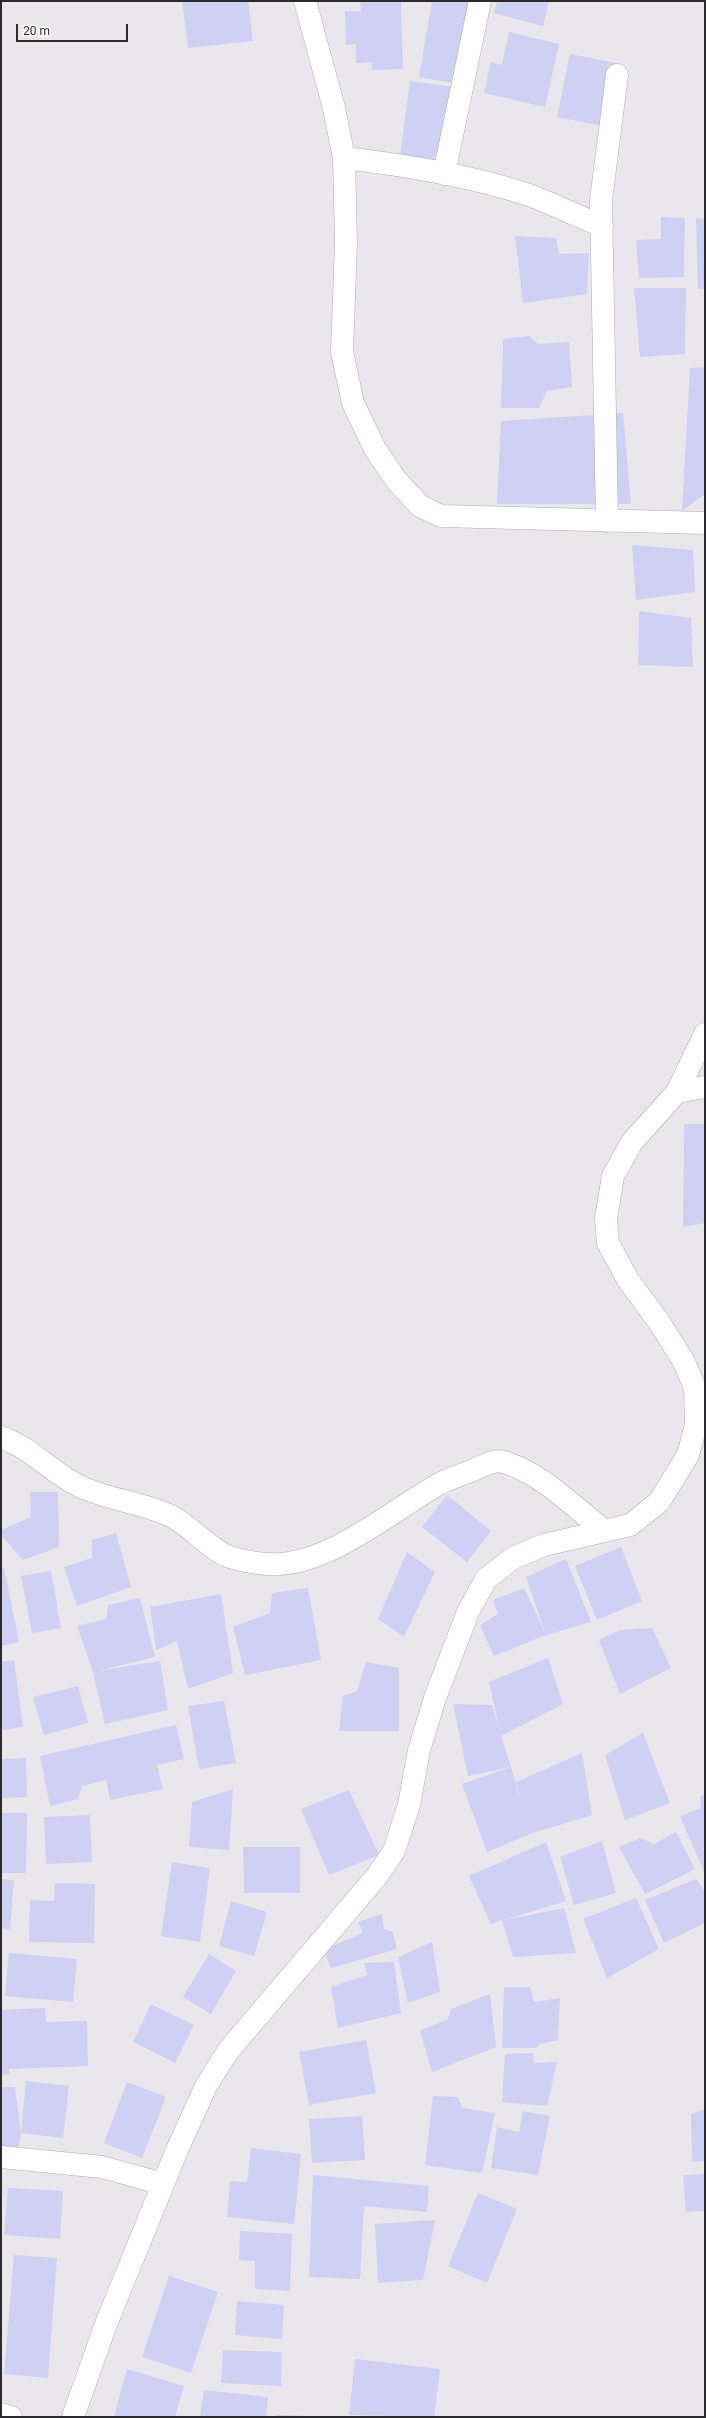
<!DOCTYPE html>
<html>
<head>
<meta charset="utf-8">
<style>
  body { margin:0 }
  #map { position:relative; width:706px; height:2418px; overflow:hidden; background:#e9e7ec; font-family:Roboto,sans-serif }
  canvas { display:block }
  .frame { position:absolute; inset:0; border:2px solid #2b2a2c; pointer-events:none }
  .scale { position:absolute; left:16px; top:24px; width:112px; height:18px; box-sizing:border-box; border:2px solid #2b2a2c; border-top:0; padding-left:5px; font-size:12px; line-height:14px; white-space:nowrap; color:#2b2a2c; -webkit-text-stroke:3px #fff; paint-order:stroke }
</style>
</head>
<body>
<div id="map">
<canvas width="706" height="2418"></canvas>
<div class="frame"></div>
<div class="scale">20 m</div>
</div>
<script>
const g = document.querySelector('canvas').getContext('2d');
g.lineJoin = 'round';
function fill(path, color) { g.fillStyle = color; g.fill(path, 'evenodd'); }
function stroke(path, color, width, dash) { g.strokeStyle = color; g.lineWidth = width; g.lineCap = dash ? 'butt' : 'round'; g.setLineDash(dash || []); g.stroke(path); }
const building = new Path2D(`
  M182,1H248L253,41L188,48Z
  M360,1H401L403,69L372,70V62L356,63V44L346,45L345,11H361Z
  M432,1H474L459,84L419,77Z
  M497,1H549L543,26L494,13Z
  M509,32L559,44L545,107L484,93L491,62L502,65Z
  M570,54L616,63L603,126L557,117Z
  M410,81L453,87L443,163L400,157Z
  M661,217L685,218L684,277L639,278L636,240L661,239Z
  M696,218L705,219V289H698Z
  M515,236L556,238L559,254L589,253L587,294L523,303Z
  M634,288H686L685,354L640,357Z
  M529,336L538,344L569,342L572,387L547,391L539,408H501L503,339Z
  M705,367V494L682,511L690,368Z
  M623,413L631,504H497L501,421Z
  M632,545L693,550L695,592L636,600Z
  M639,611L691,618L693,667L638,665Z
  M684,1124H705V1223L683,1227Z
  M30,1492H58L59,1547L23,1560L1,1535V1530L31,1517Z
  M447,1495L491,1531L467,1562L422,1527Z
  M116,1533L131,1587L77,1606L64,1567L92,1558V1540Z
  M621,1547L642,1601L597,1620L575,1566Z
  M407,1552L435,1572L404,1637L378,1619Z
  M566,1559L591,1622L546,1635L494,1656L480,1625L498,1614L493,1600L524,1588L546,1635L526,1577Z
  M4,1568L19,1642L1,1646V1569Z
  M51,1571L61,1628L32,1633L21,1576Z
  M308,1588L321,1660L245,1675L233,1627L270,1613L272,1593Z
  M221,1594L233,1673L188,1689L177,1641L156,1650L150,1607Z
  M140,1598L155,1657L97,1671L160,1661L168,1710L105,1724L93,1672L77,1626L106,1619L108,1605Z
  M652,1628L671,1668L620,1694L599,1640L620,1630Z
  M548,1658L563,1704L501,1736L511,1767L468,1776L453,1704L492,1705L500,1732L489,1682Z
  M14,1660L23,1727L1,1730V1662Z
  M366,1662L399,1668V1731H339L343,1696L357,1691Z
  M78,1686L88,1723L44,1735L33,1697Z
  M224,1701L236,1763L199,1769L188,1706Z
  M176,1725L184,1759L157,1765L163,1789L110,1800L106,1780L82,1786L78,1799L50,1806L40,1756Z
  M643,1733L670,1803L625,1820L605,1755Z
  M582,1753L592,1815L530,1834L487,1852L462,1784L511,1767L521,1803L516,1782Z
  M26,1758L27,1797L1,1798V1759Z
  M233,1789L229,1850L189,1847L192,1802Z
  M349,1790L379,1855L329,1875L301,1809Z
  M705,1794V1848L698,1851L705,1849V1874L680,1816L701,1808L700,1797Z
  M1,1813H27L26,1873H1Z
  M90,1815L92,1862L46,1864L44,1817Z
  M676,1832L695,1869L645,1894L619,1847L641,1838L654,1844Z
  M602,1841L616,1893L574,1905L560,1857Z
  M546,1842L566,1901L504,1920L564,1908L576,1953L513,1957L502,1920L491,1924L469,1876Z
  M243,1847H300V1893H244Z
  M172,1862L210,1868L200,1942L161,1936Z
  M1,1879L14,1880L10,1929L1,1928Z
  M696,1879L705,1892V1923L664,1943L645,1900Z
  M55,1883L95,1884L94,1943L29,1942L30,1900L54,1901Z
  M636,1898L659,1949L607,1978L583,1919Z
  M231,1901L267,1912L254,1956L219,1946Z
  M382,1914L384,1929L393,1932L397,1949L331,1968L324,1950L363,1933L358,1922Z
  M432,1942L440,1992L408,2003L398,1957Z
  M9,1953L77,1959L73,2002L5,1996Z
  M209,1954L236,1971L211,2014L183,1997Z
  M394,1962L401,2013L338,2028L331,1987L367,1975L364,1963Z
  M504,1987H530L534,2002L560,1998L558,2040L540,2044L535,2048H502Z
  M490,1994L496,2047L432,2072L420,2031L448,2019L451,2009Z
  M151,2004L194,2025L175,2063L133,2042Z
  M45,2008L46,2022L87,2021L88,2066L9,2069V2074L1,2075V2010Z
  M366,2040L376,2093L309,2105L299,2052Z
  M533,2053L534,2063L557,2062L547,2106L502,2102L505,2054Z
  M26,2081L69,2086L63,2138L21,2133Z
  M127,2082L166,2097L142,2158L104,2143Z
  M1,2087H15L21,2133L18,2151L1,2152Z
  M433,2096L458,2097L462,2108L495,2113L482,2173L425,2165Z
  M705,2109V2161L692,2162L691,2114Z
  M523,2111L550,2116L538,2175L491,2168L497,2127L519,2132Z
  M362,2116L365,2160L312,2163L309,2119Z
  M251,2148L301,2154L294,2224L227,2217L230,2181L247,2182Z
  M705,2174V2211L686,2212L683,2175Z
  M313,2175L429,2186L427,2212L364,2206L360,2279L309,2277Z
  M8,2188L63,2191L60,2239L4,2235Z
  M478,2193L517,2209L487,2283L448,2266Z
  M435,2220L423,2280L378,2283L375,2224Z
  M240,2231L292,2234L290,2291L255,2289V2261L239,2260Z
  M14,2255L57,2258L48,2378L4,2374Z
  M169,2276L218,2292L191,2373L142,2357Z
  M237,2301L284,2305L282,2339L235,2335Z
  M223,2350L282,2352L281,2386L221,2383Z
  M355,2359L440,2369L434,2417L349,2415Z
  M127,2369L184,2386L175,2417H114Z
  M204,2390L268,2397L266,2417H200Z
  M277,2415L311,2416V2417H277Z`);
const minor = new Path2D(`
  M305,1L334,108L344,158L346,242L342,352L353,403L375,449L396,480L420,506L441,516L705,523
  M344,158C406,165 469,175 529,195C553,204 577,216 602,226
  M444,174L480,1
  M607,521L601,200L617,75
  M677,1092L705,1034
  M1,1437C31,1448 51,1472 79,1486C108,1500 141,1502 171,1516C189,1525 210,1549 227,1556C238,1560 255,1563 267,1564C325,1569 391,1511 439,1484C449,1479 460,1475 471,1471C480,1467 494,1459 503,1462C539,1471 576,1509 605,1531
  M1,2157L102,2167L163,2184
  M1,2414L11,2417
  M73,2417L106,2324L177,2150L206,2086L228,2051L377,1876L394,1851L409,1805L419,1750L435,1698L468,1612L486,1579L513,1558L544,1545L630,1525L659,1502L688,1455L696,1425L695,1388L684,1362L659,1322L628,1280L608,1243L606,1218L613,1176L632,1142L677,1092L705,1087`);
fill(building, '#d0cff4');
stroke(minor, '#aeacb1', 23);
stroke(minor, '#fff', 22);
</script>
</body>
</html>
